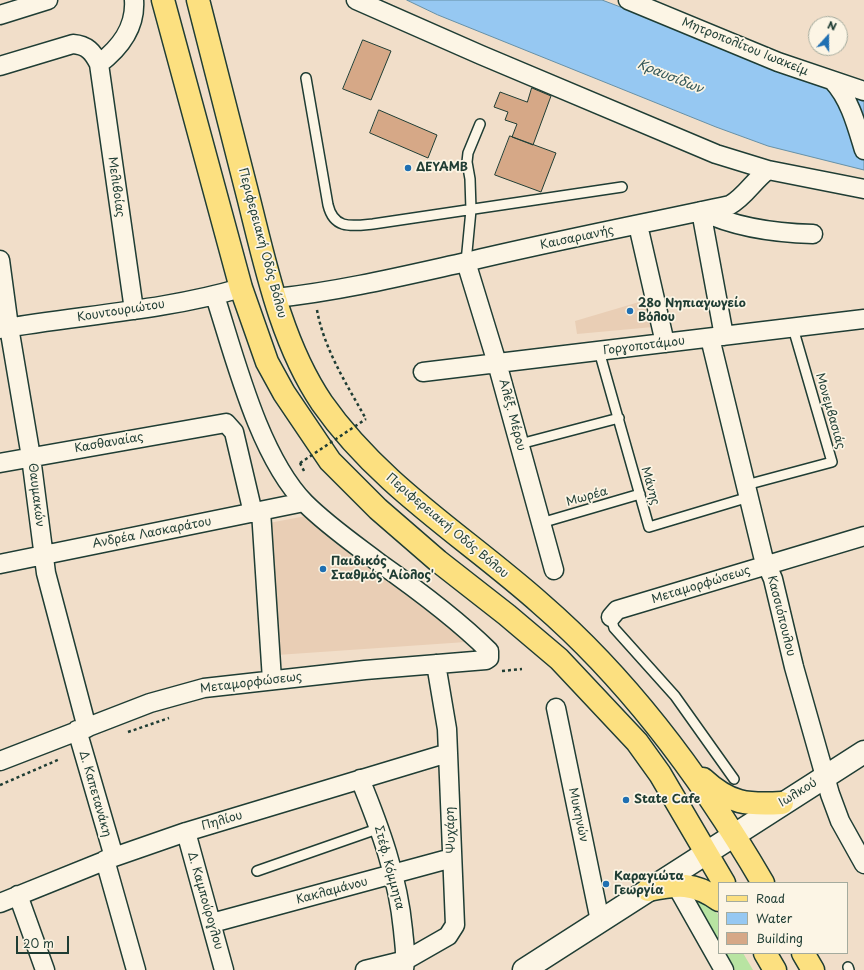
<!DOCTYPE html>
<html>
<head>
<meta charset="utf-8">
<style>
  body { margin:0 }
  #map { position:relative; width:864px; height:970px; overflow:hidden; background:#f1dec9; font-family:"Playpen Sans",sans-serif }
  canvas { display:block }
  .legend { position:absolute; left:718px; top:882px; width:130px; height:72px; box-sizing:border-box; background:#fcf5e5; border:1px solid #a4ab9e; margin:0; padding:5px 7px; list-style:none; font-size:12px; color:#1f3d34 }
  .legend li { display:flex; align-items:center; gap:8px; height:20px }
  .legend b { width:20px; border:1px solid #a4ab9e }
  .north { position:absolute; left:808px; top:16px; width:40px; height:40px; box-sizing:border-box; background:#fcf5e5; border:1px solid #a4ab9e; border-radius:50%; rotate:21deg; font-size:11px; font-weight:700; line-height:16px; text-align:center; color:#1f3d34 }
  .north::after { content:''; display:block; margin:auto; width:14px; height:18px; background:#1f6fb2; clip-path:polygon(50% 0,100% 100%,50% 72%,0 100%) }
  .scale { position:absolute; left:16px; top:936px; width:53px; height:18px; box-sizing:border-box; border:2px solid #1f3d34; border-top:0; padding-left:5px; font-size:12px; line-height:14px; white-space:nowrap; color:#1f3d34; -webkit-text-stroke:3px #fcf5e5; paint-order:stroke }
</style>
</head>
<body>
<div id="map">
<canvas width="864" height="970"></canvas>
<ul class="legend">
<li><b style="height:5px;background:#fce080"></b>Road</li>
<li><b style="height:11px;background:#96c8f2"></b>Water</li>
<li><b style="height:11px;background:#d6a887"></b>Building</li>
</ul>
<div class="north">N</div>
<div class="scale">20 m</div>
</div>
<script>
const g = document.querySelector('canvas').getContext('2d');
g.lineJoin = 'round';
function fill(path, color) { g.fillStyle = color; g.fill(path, 'evenodd'); }
function stroke(path, color, width, dash) { g.strokeStyle = color; g.lineWidth = width; g.lineCap = dash ? 'butt' : 'round'; g.setLineDash(dash || []); g.stroke(path); }
function label(font, color, halo, rows, align = 'center') {
  g.font = font + ' "Playpen Sans",sans-serif'; g.lineWidth = 3.5; g.setLineDash([]); g.textBaseline = 'middle'; g.strokeStyle = halo; g.fillStyle = color; for (const [text, x, y, turn = 0] of rows) {
    g.save(); g.translate(x, y); g.rotate((+turn || 0) * Math.PI / 180); g.textAlign = isNaN(turn) ? turn : align; if (halo) g.strokeText(text, 0, 0); g.fillText(text, 0, 0); g.restore();
  }
}
const built = new Path2D(`
  M646,300L653,327L577,334L575,321Z
  M306,516L335,541L415,597L466,642L277,655L269,523Z`);
const green = new Path2D(`
  M701,900L719,915V943L696,903Z
  M725,953H743L753,970H735Z`);
const water = new Path2D(`
  M407,0H602L834,88L864,96V170L768,146L716,127L438,15Z`);
const building = new Path2D(`
  M363,40L391,51L371,100L343,89Z
  M532,88L551,96L533,145L512,137L517,124L505,120L508,112L494,107L500,92L527,102Z
  M379,110L437,135L428,158L370,133Z
  M510,136L556,153L541,192L495,175Z`);
const path = new Path2D(`
  M317,310C324,349 347,385 366,419
  M300,463L305,473
  M502,671L522,669
  M128,732L169,718
  M0,785L60,759`);
const lane = new Path2D(`
  M306,78L328,205C334,230 352,226 373,224L622,187
  M466,262L471,210L470,179L467,162L468,153L480,124
  M599,351L649,527L749,497
  M520,444L619,418
  M746,485L832,462L793,328
  M541,523L640,494
  M611,617L614,628L675,696L734,779
  M257,871L380,828
  M848,967L849,970`);
const street = new Path2D(`
  M134,0C136,28 120,48 99,64L134,310
  M356,0L481,55L716,154L768,170
  M628,0L778,62L864,91
  M0,15L48,0
  M0,66L73,44C87,45 93,52 99,64
  M833,81C850,99 857,127 864,150
  M701,211L724,336
  M701,211C736,228 774,233 813,234
  M638,225L665,343
  M0,260L9,327L31,457L46,573L87,728
  M466,262L497,363L554,570
  M276,298C341,291 403,276 466,262C554,241 642,224 730,205C745,197 754,180 768,170L864,189
  M0,329C80,315 163,311 241,288
  M710,338L763,556L773,579L794,667L830,794L840,821L864,864
  M423,372L864,319
  M0,463L226,423L234,432L253,513
  M261,511L272,680
  M0,564L304,502
  M611,617L617,610L864,536
  M556,708L600,921
  M77,730L114,857
  M0,761L150,703L204,688L365,670L486,660L489,658V651C457,619 415,588 378,562C353,543 327,525 305,503C259,456 235,358 215,296
  M360,779C380,828 398,877 403,930C404,943 407,956 404,969
  M186,832L224,970
  M105,860L136,970
  M676,885L724,970
  M18,895L45,970
  M0,903L114,857L186,832L448,753
  M212,923L452,858
  M365,970L406,960L448,936L455,925L448,753L447,729L436,664`);
const secondary = new Path2D(`
  M524,970L864,752`);
const primary = new Path2D(`
  M163,0L241,288L267,362L284,393L330,461L378,509L438,561L507,615L559,659L637,742L660,774L724,883
  M198,0C215,67 232,133 249,200C266,268 282,344 322,403C380,486 467,538 541,604C631,682 703,780 763,883
  M703,779C730,804 747,805 782,803
  M648,890C677,884 694,882 719,900
  M765,953L775,970
  M803,953L813,970`);
const pathBridge = new Path2D(`
  M300,463L366,419`);
const markers = [
  [408,168,4,"#1f6fb2"],
  [630,311,4,"#1f6fb2"],
  [323,569,4,"#1f6fb2"],
  [626,800,4,"#1f6fb2"],
  [606,884,4,"#1f6fb2"]
];
const streetNames = [
  ["Μητροπολίτου Ιωακείμ",745,47,22],
  ["Μελιβοίας",116,187,82],
  ["Καισαριανής",577,238,-12],
  ["Περιφερειακή Οδός Βόλου",262,243,75],
  ["Κουντουριώτου",121,311,-9],
  ["Γοργοποτάμου",644,346,-7],
  ["Μονεμβασιάς",830,411,74],
  ["Αλέξ. Μέρου",512,415,75],
  ["Κασθαναίας",109,443,-10],
  ["Μάνης",650,486,74],
  ["Θαυμακών",36,495,83],
  ["Μωρέα",587,497,-16],
  ["Περιφερειακή Οδός Βόλου",447,526,40],
  ["Ανδρέα Λασκαράτου",152,533,-11],
  ["Μεταμορφώσεως",701,585,-17],
  ["Κασσιόπουλου",781,616,76],
  ["Μεταμορφώσεως",251,683,-7],
  ["Ιωλκού",798,793,-32],
  ["Δ. Καπετανάκη",95,794,74],
  ["Μυκηνών",578,815,78],
  ["Πηλίου",222,821,-16],
  ["Ψυχάρη",451,830,-92],
  ["Στέφ. Κόμμητα",389,868,75],
  ["Κακλαμάνου",332,891,-15],
  ["Δ. Καμπούρογλου",205,901,74]
];
const poiNames = [
  ["ΔΕΥΑΜΒ",416,168],
  ["28ο Νηπιαγωγείο",638,304],
  ["Βόλου",638,318],
  ["Παιδικός",331,562],
  ["Σταθμός 'Αίολος'",331,576],
  ["State Cafe",634,800],
  ["Καραγιώτα",614,877],
  ["Γεωργία",614,891]
];
const waterNames = [
  ["Κραυσίδων",670,77,22]
];
fill(built, '#e9ceb5');
fill(green, '#b8e4a2');
fill(water, '#96c8f2');
stroke(water, '#6690a6', 1);
fill(building, '#d6a887');
stroke(building, '#1f3d34', 1);
stroke(lane, '#1f3d34', 12);
stroke(street, '#1f3d34', 21);
stroke(secondary, '#1f3d34', 25);
stroke(primary, '#1f3d34', 25);
stroke(path, '#1f3d34', 2.5, [3, 3]);
stroke(lane, '#fcf5e5', 9);
stroke(street, '#fcf5e5', 18);
stroke(secondary, '#fcf5e5', 22);
stroke(primary, '#fce080', 22);
stroke(pathBridge, '#1f3d34', 2.5, [3, 3]);
for (const [x, y, r, color] of markers) { const dot = new Path2D(); dot.arc(x, y, r, 0, 2 * Math.PI); g.fillStyle = color; g.fill(dot); stroke(dot, '#fcf5e5', 1.5); }
label('12px', '#1f3d34', '#fcf5e5', streetNames);
label('bold 12px', '#1f3d34', '#fcf5e5', poiNames, 'left');
label('italic 13px', '#37595a', '#fcf5e5', waterNames);
</script>
</body>
</html>
